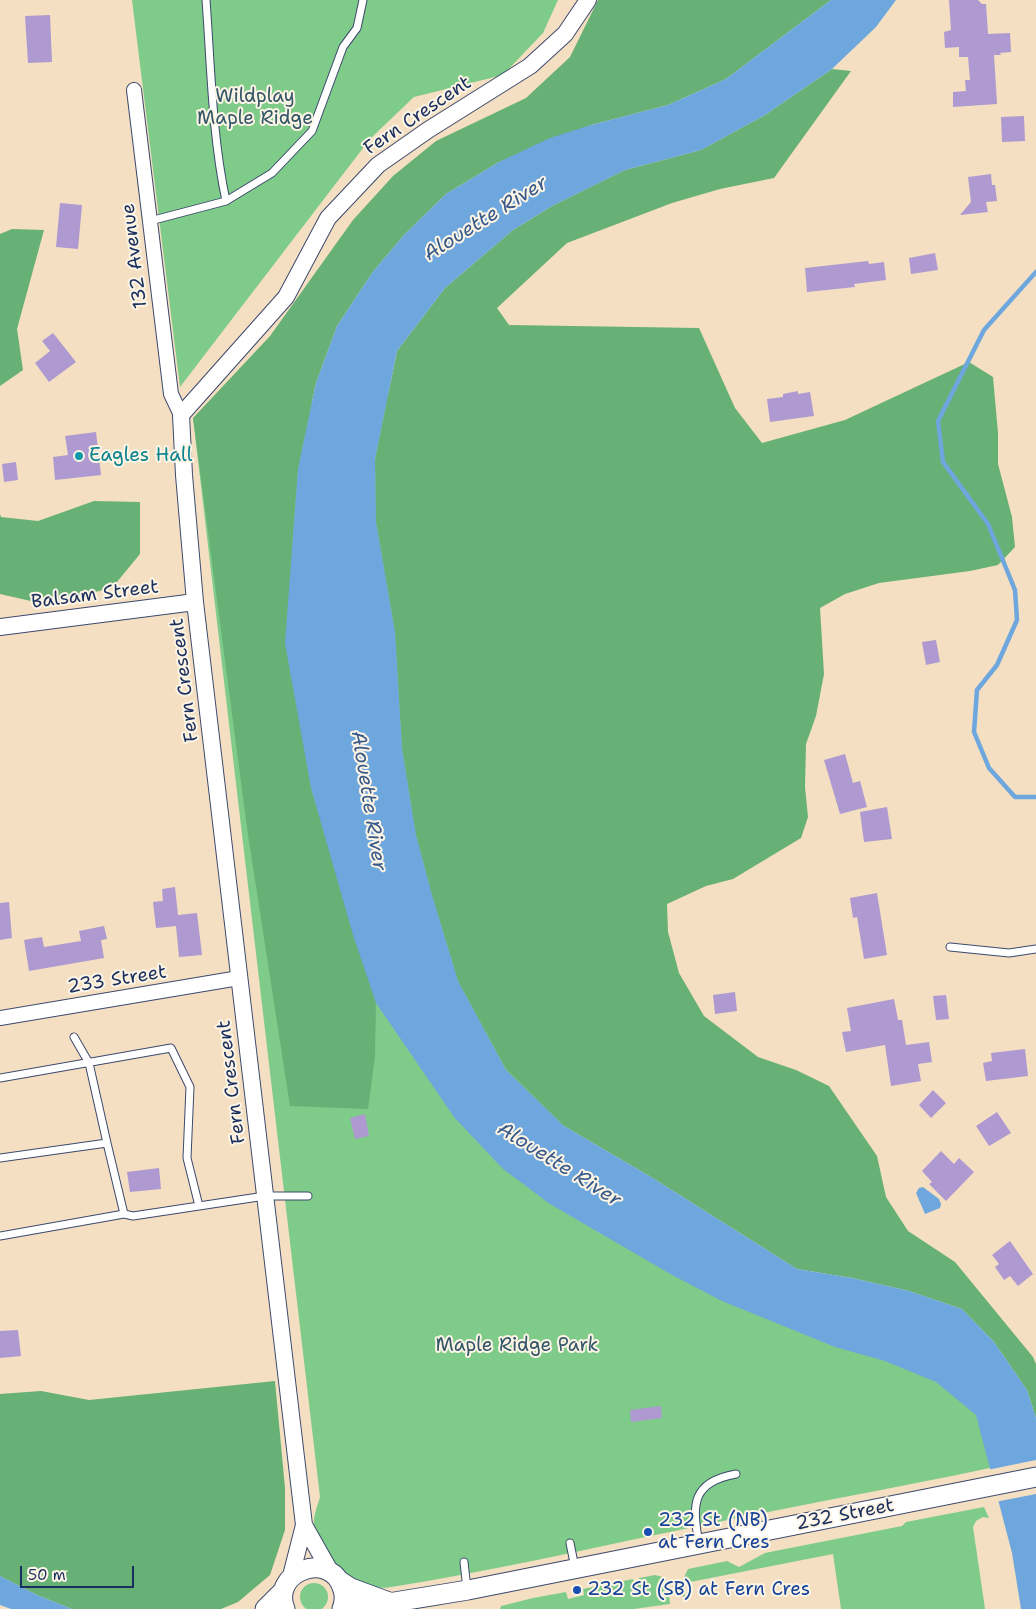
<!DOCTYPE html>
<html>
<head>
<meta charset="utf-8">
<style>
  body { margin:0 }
  #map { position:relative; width:1036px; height:1609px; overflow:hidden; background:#f4dfc2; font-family:"Shantell Sans",sans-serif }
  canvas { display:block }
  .scale { position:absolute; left:20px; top:1566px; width:114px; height:22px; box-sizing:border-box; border:2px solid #1b2f5e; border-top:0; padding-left:6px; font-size:15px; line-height:18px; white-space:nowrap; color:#1b2f5e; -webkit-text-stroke:4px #fcf5e5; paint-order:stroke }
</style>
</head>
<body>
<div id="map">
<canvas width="1036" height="1609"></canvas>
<div class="scale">50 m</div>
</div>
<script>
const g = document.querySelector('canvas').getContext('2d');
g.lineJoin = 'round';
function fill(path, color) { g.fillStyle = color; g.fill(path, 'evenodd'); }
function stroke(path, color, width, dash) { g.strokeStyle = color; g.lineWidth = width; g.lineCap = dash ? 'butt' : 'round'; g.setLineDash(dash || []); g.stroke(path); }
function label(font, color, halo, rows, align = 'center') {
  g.font = font + ' "Shantell Sans",sans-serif'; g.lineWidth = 4; g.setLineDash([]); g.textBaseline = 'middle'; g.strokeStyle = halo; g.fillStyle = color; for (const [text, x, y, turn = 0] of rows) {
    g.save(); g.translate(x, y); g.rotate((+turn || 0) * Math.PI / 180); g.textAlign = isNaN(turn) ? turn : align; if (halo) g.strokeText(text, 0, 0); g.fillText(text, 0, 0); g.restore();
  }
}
const green = new Path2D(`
  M132,0H558L543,33L503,75L414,97L370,139L180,387Z
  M389,393L375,459L564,1126L1036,1418V1458C929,1482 820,1501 713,1523C604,1545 495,1571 385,1588C352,1587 319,1557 314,1524C313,1516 318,1505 320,1497L193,418Z
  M984,1507L989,1518L983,1517L976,1521L973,1527L985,1609H841L833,1554L685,1583V1597H683L684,1577L688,1569L727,1561L739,1567L765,1553L780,1550L902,1526L906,1522Z
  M655,1575L663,1577L668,1583L670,1604L634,1609H500L501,1606L533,1598L566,1592L568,1599L584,1595L583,1589L633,1579L634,1583L639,1582V1578Z
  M300 1597a14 14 0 1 1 28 0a14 14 0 1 1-28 0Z`);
const forest = new Path2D(`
  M598,0H831L726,79L668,105L591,125L499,162L446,194L404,235L372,273L337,326L316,383L298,469L292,550L311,788L376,1003L375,1056L368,1109L290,1106L248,835L193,418L270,336L353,220L393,176L436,141L526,98L570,57Z
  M832,69L851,71L774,178L720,189L672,203L567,243L497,308L509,325L699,328L735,408L762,443L845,420L969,362L993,377L998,433V464L1012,517L1015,547L998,565L970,571L879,583L845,594L820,608L824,674L816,716L806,744L805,787L808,817L801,838L733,879L706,886L667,904L668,932L679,973L704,1016L758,1057L796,1070L829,1086L877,1156L886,1197L908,1231L955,1262L1033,1357L1036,1364V1418L1027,1390L994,1342L962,1309L909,1291L852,1278L797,1269L651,1177L564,1126L506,1069L458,981L432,895L416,835L402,749L395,632L376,522L375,459L397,351L445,288L513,230L552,206L625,170L701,150L765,115Z
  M12,229L44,230L17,329L23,370L0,386V234Z
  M94,501L140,502V554L112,588L44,604L0,594V514L1,517L38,521Z
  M275,1381L285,1488V1530L270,1575L238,1602L221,1609H72L37,1595L0,1576V1394L41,1391L89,1400Z`);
const water = new Path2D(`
  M831,0H896L876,27L832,69L765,115L701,150L625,170L552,206L513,230L445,288L397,351L375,459L376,522L395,632L402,749L416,835L432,895L458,981L506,1070L564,1126L651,1177L797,1269L852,1278L909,1291L962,1309L994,1342L1027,1390L1036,1418V1609H1021L1012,1553L976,1415L936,1382L885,1361L835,1347L722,1301L672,1275L550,1204L503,1169L454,1117L376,1003L353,935L311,788L285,643L298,469L316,383L337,326L372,273L404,235L446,194L499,162L550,138L591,125L668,105L726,79Z
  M923,1187L939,1199L941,1204L940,1208L925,1214L916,1193L919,1188Z
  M0,1576L37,1595L72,1609H11L0,1605Z`);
const pier = new Path2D(`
  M1036,1460V1494L995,1502L987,1470Z`);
const stream = new Path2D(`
  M1036,272L984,330L938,421L943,462L988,524L1015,590L1017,620L997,665L977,690L974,732L989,768L1015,797H1036`);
const building = new Path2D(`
  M949,0H978L982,4H986L988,34L1010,33L1011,52L1000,53L1001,55H994L997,104L953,107V92L966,91L965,80H970L968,57H959V47L945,48L944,32L951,30Z
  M50,15L52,62L28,63L25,16Z
  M1024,116L1025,141L1002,142L1001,117Z
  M991,174L992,185H995L997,201L986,202L988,212L960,215L971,202L968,177Z
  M60,203L82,205L78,249L56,247Z
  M935,253L938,270L911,274L909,258Z
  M868,261L869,264L884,262L886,280L854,284L855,287L807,292L805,268Z
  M53,333L76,362L49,382L35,363L50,351L42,341Z
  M798,391V394L810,392L814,416L770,422L767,399L783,397V394Z
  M96,432L101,475L55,480L53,457L68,455L65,436Z
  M16,462L18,480L4,482L2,464Z
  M936,640L940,662L926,665L922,642Z
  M845,754L853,783L860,781L867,807L840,814L824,760Z
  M887,807L892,839L864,842L860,812Z
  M175,887L178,915L197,913L202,955L179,957L176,926L156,928L153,902L163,901L162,889Z
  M877,893L887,955L864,959L857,917L853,918L850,898Z
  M9,902L12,938L0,940V903Z
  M104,926L107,939L101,940L104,958L29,971L24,940L42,937L44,947L81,941L79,931Z
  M735,992L737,1011L715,1014L713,995Z
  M946,995L949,1019L936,1020L933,996Z
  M894,999L898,1020H902L906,1045L929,1042L932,1062L918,1064L921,1081L891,1086L885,1045L846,1052L842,1032L851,1031L847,1008Z
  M1025,1049L1028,1076L986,1081L983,1063L992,1061L991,1053Z
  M933,1090L946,1103L931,1118L919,1105Z
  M997,1112L1011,1133L989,1146L976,1126Z
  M365,1114L369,1136L355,1139L350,1118Z
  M941,1151L954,1164L959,1158L974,1172L946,1201L929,1184L932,1182L922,1171Z
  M159,1168L161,1189L130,1192L127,1172Z
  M1010,1241L1033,1274L1018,1286L1010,1276L1004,1280L995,1267L999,1264L992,1255Z
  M18,1330L21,1356L0,1358V1331Z
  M661,1406L662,1418L631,1422L630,1410Z`);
const service = new Path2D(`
  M206,0C211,67 212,135 226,201
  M150,221L226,201L272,173L312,131L343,47L357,28L363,0
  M950,947L1009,953L1036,949
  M74,1037L89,1063L107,1143
  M0,1078L171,1048L190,1087L187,1158L199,1206
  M0,1158L107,1143L124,1214
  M0,1236L124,1214L133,1216L265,1196H308
  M570,1543L575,1568
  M699,1544C692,1505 691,1482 736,1474
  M464,1562L467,1589`);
const minor = new Path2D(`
  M134,90L171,394L181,415
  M0,1018L239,978`);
const tertiary = new Path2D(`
  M0,627L195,602
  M304,1525L330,1571
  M291,1576L304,1525L195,602L184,475L181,415L286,297L328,218L378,165L428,130L530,66L565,34L588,0`);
const secondary = new Path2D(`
  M340,1581L351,1588L389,1602
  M265,1609L282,1592
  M285,1609C270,1572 329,1550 342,1587C345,1594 345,1601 342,1609
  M352,1609L468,1590L1036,1477`);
const markers = [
  [79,456,5,"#0f9aa8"],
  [648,1532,5,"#1a4fb4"],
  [577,1590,5,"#1a4fb4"]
];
const parkNames = [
  ["Wildplay",255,97],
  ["Maple Ridge",255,119],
  ["Maple Ridge Park",517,1346]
];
const streetNames = [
  ["Fern Crescent",418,116,-34],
  ["132 Avenue",135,256,-97],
  ["Balsam Street",95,595,-7],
  ["Fern Crescent",185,680,-97],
  ["233 Street",117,980,-9],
  ["Fern Crescent",232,1082,-97],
  ["232 Street",845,1515,-11]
];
const cultureNames = [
  ["Eagles Hall",89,456]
];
const transitNames = [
  ["232 St (NB)",658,1521],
  ["at Fern Cres",658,1543],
  ["232 St (SB) at Fern Cres",587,1590]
];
const waterNames = [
  ["Alouette River",486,219,-32],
  ["Alouette River",368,801,81],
  ["Alouette River",559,1165,32]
];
fill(green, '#7fcc8a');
fill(forest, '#67b076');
fill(water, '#6ea7dd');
fill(pier, '#f4dfc2');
stroke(stream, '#6ea7dd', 4.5);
fill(building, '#ae9ad1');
stroke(service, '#3c496d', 9);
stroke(minor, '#3c496d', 16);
stroke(tertiary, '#3c496d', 18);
stroke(secondary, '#3c496d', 21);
stroke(service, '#fff', 7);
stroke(minor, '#fff', 14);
stroke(tertiary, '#fff', 16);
stroke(secondary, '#fff', 19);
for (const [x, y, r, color] of markers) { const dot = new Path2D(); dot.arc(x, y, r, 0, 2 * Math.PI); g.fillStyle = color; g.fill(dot); stroke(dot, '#fcf5e5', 2); }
label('19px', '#345669', '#fcf5e5', parkNames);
label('19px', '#1b2f5e', '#fcf5e5', streetNames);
label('19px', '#0d838f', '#fcf5e5', cultureNames, 'left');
label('19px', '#164399', '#fcf5e5', transitNames, 'left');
label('italic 20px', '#38598a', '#fcf5e5', waterNames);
</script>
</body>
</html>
